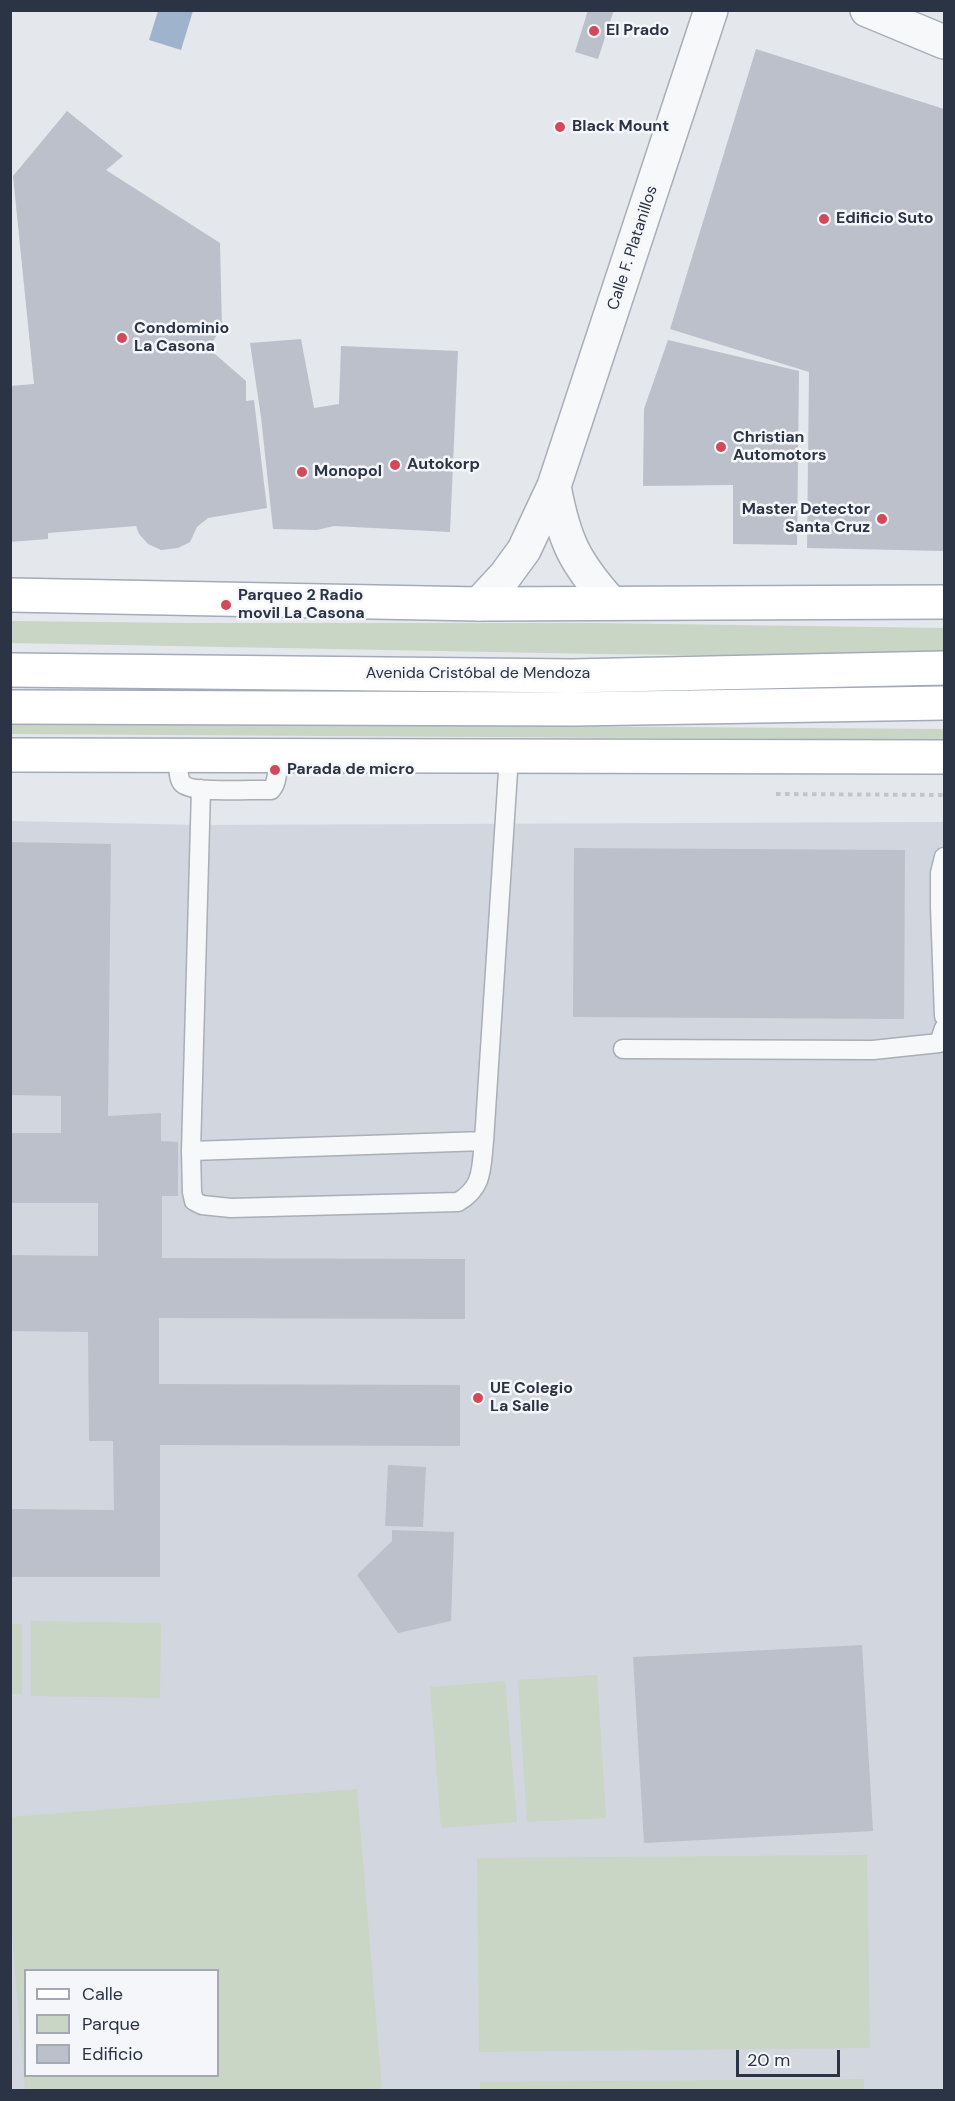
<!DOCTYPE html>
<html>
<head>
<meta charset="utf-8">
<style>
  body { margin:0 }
  #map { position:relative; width:955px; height:2101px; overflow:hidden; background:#e4e7ec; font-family:"DM Sans",sans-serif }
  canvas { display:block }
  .frame { position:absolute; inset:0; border:12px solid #2b3445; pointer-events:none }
  .legend { position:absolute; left:24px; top:1969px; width:195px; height:108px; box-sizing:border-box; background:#f4f6f9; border:2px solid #a4a8b1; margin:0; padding:8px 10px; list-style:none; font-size:18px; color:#2b3445 }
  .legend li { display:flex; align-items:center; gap:12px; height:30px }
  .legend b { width:30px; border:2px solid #a4a8b1 }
  .scale { position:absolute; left:736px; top:2050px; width:104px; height:27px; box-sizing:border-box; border:3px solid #2b3445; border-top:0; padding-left:8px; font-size:18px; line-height:21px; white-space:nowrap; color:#2b3445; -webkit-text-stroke:4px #f4f6f9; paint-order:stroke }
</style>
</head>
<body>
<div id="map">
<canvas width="955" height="2101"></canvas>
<div class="frame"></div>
<ul class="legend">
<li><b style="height:8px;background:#fff"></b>Calle</li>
<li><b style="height:16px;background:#c9d6c5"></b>Parque</li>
<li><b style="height:16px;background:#bbc0ca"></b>Edificio</li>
</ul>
<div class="scale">20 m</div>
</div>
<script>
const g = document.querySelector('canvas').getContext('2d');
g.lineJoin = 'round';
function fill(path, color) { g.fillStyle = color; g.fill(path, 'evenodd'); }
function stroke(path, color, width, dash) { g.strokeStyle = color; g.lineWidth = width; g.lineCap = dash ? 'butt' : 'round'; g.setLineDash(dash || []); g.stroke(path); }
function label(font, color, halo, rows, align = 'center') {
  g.font = font + ' "DM Sans",sans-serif'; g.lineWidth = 5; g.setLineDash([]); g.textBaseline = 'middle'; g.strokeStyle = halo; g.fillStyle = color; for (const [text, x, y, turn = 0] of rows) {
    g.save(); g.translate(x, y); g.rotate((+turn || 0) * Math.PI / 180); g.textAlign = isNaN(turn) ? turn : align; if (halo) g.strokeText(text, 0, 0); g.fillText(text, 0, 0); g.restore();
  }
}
const built = new Path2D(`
  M11,821L201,825L944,822V2090H11ZM26,1970H218V2076H26Z`);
const green = new Path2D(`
  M11,621L187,623H598L944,628V658L599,654L11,643Z
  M10,722L944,729V740L11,734Z
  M31,1621L161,1623L160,1698L31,1696Z
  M10,1624H22V1694H11Z
  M597,1675L606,1818L527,1822L518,1680Z
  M505,1681L517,1822L441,1828L430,1687Z
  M357,1789L382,2090H25L11,1922V1817ZM218,1970V2076H26V1970Z
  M867,1855L870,2048L479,2052L477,1858Z
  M864,2079V2090H480V2082Z`);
const water = new Path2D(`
  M158,11H193L181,50L149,40Z`);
const building = new Path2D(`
  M588,10H614L598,59L575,52Z
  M756,49L944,109V551L807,548L809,372L670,329Z
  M67,111L123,156L106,170L220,243L222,328L208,348L246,381V401L254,400L267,508L208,518L197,527L190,542L178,548L161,550L148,544L139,534L136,526L48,533V539L10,542V386L34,384L13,176Z
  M301,339L314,408L339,404L341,346L458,351L450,532L334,526L317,530L273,529L261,417L250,343Z
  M668,340L799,371L797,545L733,544V485L643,486L644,409Z
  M10,842L111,844L108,1116L161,1113V1141L178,1142V1196H162V1258L465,1259V1319L159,1318V1384L460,1385V1446L160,1445V1577H10V1509L114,1510L113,1441H89L88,1332L10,1331V1255L98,1256V1203H10V1133H61V1096L10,1095Z
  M574,848L905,850L904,1019L573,1017Z
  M388,1465L426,1467L423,1527L385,1526Z
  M392,1530L454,1532L451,1621L398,1633L357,1575L392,1541Z
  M862,1645L873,1831L644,1843L633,1657Z`);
const path = new Path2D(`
  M776,794L944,795`);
const service = new Path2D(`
  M178,755C179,763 177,777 182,783C190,794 255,789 271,790C279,781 277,767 277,755
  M201,789L191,1151L484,1141L509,756
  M944,857L940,873V907L944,1016
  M623,1049L873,1050L939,1043L944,1028
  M191,1151L192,1192L194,1201L202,1205L231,1208L458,1202C484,1187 481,1167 484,1141`);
const minor = new Path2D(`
  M867,10L944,42
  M554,486C564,540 574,562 611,603
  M479,604L505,576L524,550L554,486L711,10`);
const primary = new Path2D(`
  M10,595L479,604L944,602
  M10,670L572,676L944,668
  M10,707L574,709L944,703
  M10,755L944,757`);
const markers = [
  [594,31,6,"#d1495b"],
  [560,127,6,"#d1495b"],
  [824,219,6,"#d1495b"],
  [122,338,6,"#d1495b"],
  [721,447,6,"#d1495b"],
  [395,465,6,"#d1495b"],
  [302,472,6,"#d1495b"],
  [882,519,6,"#d1495b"],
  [226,605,6,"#d1495b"],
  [275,770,6,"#d1495b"],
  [478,1398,6,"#d1495b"]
];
const poiNames = [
  ["El Prado",606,31],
  ["Black Mount",572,127],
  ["Edificio Suto",836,219],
  ["Condominio",134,329],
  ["La Casona",134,347],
  ["Christian",733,438],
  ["Automotors",733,456],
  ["Autokorp",407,465],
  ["Monopol",314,472],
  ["Master Detector",870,510,"right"],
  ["Santa Cruz",870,528,"right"],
  ["Parqueo 2 Radio",238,596],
  ["movil La Casona",238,614],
  ["Parada de micro",287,770],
  ["UE Colegio",490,1389],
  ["La Salle",490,1407]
];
const streetNames = [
  ["Calle F. Platanillos",633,248,-72],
  ["Avenida Cristóbal de Mendoza",478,674]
];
fill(built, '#d2d6de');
fill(green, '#c9d6c5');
fill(water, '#9fb4cc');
fill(building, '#bbc0ca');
stroke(service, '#a9aeb7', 21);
stroke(minor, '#a9aeb7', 36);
stroke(primary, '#a3abb8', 36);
stroke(path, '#c2c5cb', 4, [4.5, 4.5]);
stroke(service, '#f7f8fa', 18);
stroke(minor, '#f7f8fa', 33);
stroke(primary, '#fff', 33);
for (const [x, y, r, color] of markers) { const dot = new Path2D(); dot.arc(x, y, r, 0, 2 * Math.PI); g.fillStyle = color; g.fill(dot); stroke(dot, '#f4f6f9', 2); }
label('bold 16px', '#2b3445', '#f4f6f9', poiNames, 'left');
label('16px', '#2b3445', '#f4f6f9', streetNames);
</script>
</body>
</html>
